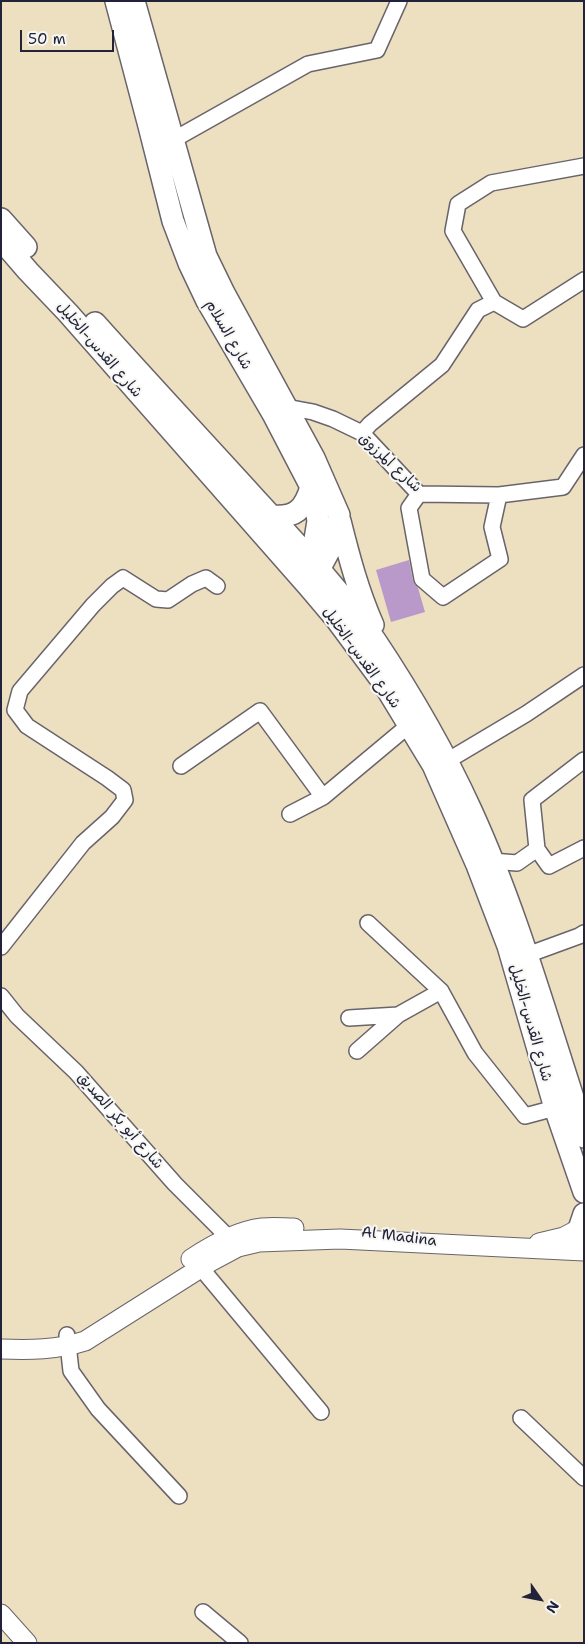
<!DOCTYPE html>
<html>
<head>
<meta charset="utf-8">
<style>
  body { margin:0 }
  #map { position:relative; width:585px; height:1644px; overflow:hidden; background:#ede0c1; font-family:"Shantell Sans",sans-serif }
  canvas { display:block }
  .frame { position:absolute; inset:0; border:2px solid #22223b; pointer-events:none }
  .north { position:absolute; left:515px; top:1574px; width:50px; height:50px; -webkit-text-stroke:4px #f6f6f2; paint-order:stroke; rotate:123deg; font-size:14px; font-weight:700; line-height:20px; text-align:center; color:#22223b }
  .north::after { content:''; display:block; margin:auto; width:18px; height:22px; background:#22223b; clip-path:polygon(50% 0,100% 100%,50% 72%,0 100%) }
  .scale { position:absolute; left:20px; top:30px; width:94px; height:22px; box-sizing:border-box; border:2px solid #22223b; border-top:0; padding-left:6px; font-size:15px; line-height:18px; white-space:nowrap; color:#22223b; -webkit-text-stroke:4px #f6f6f2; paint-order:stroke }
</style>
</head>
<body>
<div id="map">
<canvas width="585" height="1644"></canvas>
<div class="frame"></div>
<div class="north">N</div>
<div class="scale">50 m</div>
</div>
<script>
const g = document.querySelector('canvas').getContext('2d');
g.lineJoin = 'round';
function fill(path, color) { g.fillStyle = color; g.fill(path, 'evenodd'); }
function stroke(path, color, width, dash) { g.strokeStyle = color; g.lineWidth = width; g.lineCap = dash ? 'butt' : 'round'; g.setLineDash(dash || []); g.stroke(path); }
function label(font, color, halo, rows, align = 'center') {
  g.font = font + ' "Shantell Sans","Playpen Sans Arabic",sans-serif'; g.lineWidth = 4; g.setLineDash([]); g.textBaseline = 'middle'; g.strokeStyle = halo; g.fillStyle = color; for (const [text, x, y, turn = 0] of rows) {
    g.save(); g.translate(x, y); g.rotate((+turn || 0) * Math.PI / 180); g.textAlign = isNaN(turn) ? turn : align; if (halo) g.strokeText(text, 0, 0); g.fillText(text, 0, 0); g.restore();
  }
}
const building = new Path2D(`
  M409,560L413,581L418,588L425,612L391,622L376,570Z`);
const minor = new Path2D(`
  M173,140L308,64L377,50L399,1
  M494,302L453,231L458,204L491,183L584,166
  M281,410L286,407L313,412L333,419L362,433L419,494L499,495L563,487L584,455
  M362,433L370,424L442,365L478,310L494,302L523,319L584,280
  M419,494L409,508L422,579L443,597L500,559L492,527L499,495
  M447,761L526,714L584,675
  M181,766L260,711L323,797L408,726
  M290,814L323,797
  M537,849L549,866L584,848
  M492,861L517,863L537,849L532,800L584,760
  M1,947L83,843L112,817L125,800L123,790L107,778L27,726L15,710L20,691L93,605L112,586L123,578L156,599L168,600L192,584L206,578L217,586
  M527,955L579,936L584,933
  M441,991L475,1053L525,1116L555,1108
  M1,996L17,1016L76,1072L175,1184L236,1245
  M349,1018L398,1015
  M357,1051L398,1015L441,991L368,923
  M201,1268L321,1412
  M67,1335L71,1371L98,1409L179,1496
  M521,1418L584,1478
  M203,1612L240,1643`);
const tertiary = new Path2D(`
  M539,1243L564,1237L579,1229
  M191,1259C212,1245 237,1231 262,1228C273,1227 284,1228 294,1228
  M1,1349C30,1350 57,1350 85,1341L210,1262L238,1247L259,1242L340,1239L584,1251
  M1,1614L27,1643`);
const secondary = new Path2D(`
  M116,1L149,126L173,221L189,263L207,301L273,414L311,487L315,502L318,521L310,570
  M134,1L206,256L224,293L314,458L339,515L337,532L329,551L313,581
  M1,219L26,247
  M1,240L28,271L68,313L309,587L336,619L382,681L433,765L477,865L508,946L555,1108L584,1192
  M95,323C147,381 200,438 252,495C295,542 339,588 375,640C411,694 444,751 471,810C516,908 546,1016 580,1119L584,1137
  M272,516C295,518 304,510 311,487
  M340,521C349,557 358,591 373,625
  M584,1214L579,1229L584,1242`);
const streetNames = [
  ["شارع السلام",228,335,60],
  ["شارع القدس-الخليل",99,350,49],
  ["شارع المرزوق",390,463,43],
  ["شارع القدس-الخليل",361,658,54],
  ["شارع القدس-الخليل",530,1023,74],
  ["شارع أبو بكر الصديق",120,1121,49],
  ["Al Madina",399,1237,7]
];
fill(building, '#b998ca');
stroke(minor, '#69646a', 18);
stroke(tertiary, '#69646a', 21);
stroke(secondary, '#69646a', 24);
stroke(minor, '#fff', 15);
stroke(tertiary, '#fff', 19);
stroke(secondary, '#fff', 21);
label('15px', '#22223b', '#f6f6f2', streetNames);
</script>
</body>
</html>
